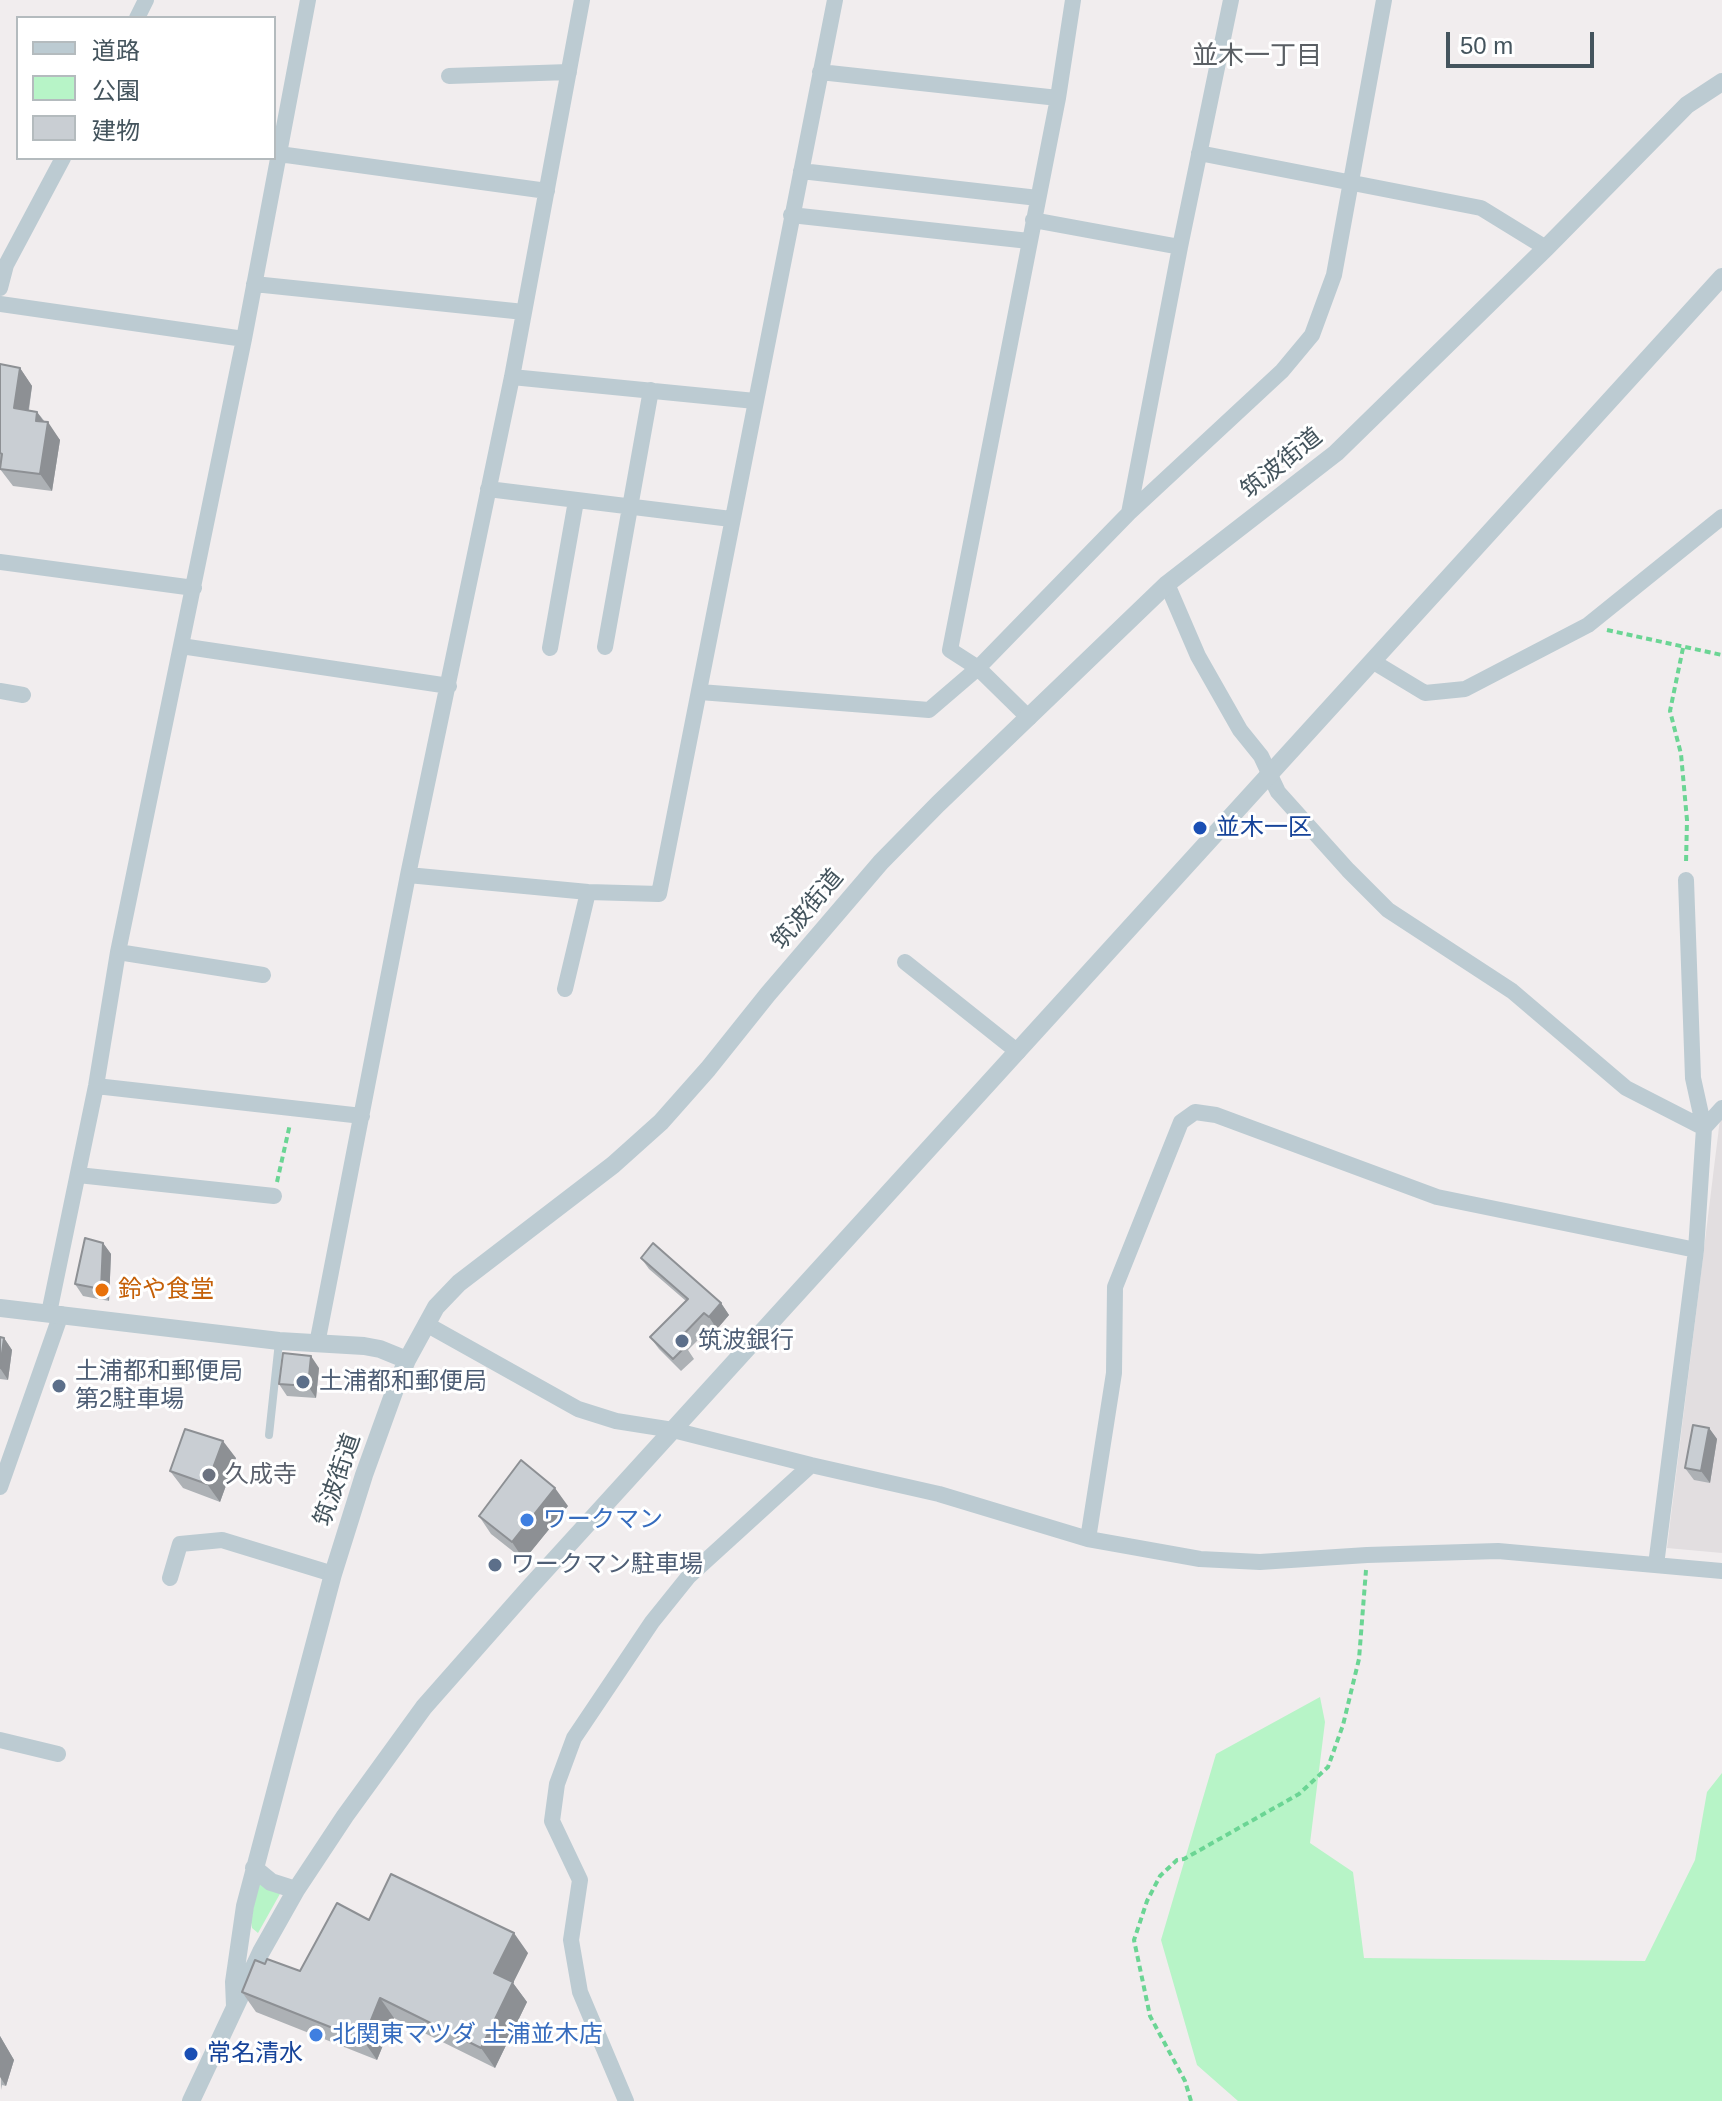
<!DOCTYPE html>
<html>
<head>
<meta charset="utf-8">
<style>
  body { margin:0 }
  #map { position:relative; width:1722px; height:2101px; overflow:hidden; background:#f1edee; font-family:Helvetica,"Noto Sans JP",sans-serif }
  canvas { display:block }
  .legend { position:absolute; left:16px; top:16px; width:260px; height:144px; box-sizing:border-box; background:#fff; border:2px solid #b4bbbe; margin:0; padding:10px 14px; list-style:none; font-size:24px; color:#44545d }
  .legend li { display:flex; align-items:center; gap:16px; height:40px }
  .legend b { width:40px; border:2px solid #b4bbbe }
  .scale { position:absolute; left:1446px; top:32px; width:148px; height:36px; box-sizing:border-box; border:4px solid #44545d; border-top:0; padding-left:10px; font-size:24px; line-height:28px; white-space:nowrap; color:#44545d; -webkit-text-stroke:6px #fff; paint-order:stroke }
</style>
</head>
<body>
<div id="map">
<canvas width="1722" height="2101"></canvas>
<ul class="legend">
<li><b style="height:10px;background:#bccbd2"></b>道路</li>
<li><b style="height:22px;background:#b7f4c7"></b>公園</li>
<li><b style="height:22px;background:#c9ced3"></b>建物</li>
</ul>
<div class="scale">50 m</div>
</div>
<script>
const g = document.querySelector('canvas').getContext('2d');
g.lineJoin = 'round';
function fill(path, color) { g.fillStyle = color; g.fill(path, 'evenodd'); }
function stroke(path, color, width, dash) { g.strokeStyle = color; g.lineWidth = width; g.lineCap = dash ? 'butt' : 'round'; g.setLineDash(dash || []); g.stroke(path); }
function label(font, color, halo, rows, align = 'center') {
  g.font = font + ' Helvetica,"Noto Sans JP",sans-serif'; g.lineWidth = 6; g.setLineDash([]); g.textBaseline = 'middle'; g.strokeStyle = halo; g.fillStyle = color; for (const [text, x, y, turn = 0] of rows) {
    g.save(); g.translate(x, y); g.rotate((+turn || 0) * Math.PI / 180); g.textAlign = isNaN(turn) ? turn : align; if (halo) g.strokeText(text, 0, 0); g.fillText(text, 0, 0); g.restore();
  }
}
const education = new Path2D(`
  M1721,1111H1722V1553L1667,1548Z`);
const green = new Path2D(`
  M1320,1697L1325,1722L1310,1843L1353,1872L1364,1958L1645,1961L1695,1860L1707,1792L1722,1773V2101H1238L1197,2065L1161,1940L1216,1754Z
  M258,1880L281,1892L258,1933L252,1928L251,1922Z`);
const path = new Path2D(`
  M1607,630L1722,655
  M1683,648L1670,711L1681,754L1687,820L1686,863
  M277,1182L290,1124
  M1191,2101L1185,2081L1150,2016L1134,1940L1147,1901L1160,1876L1177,1860L1184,1859L1299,1794L1328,1767L1343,1725L1359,1659L1366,1570`);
const service = new Path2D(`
  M269,1435L279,1342`);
const minor = new Path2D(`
  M137,18L146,0
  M820,72L1058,98
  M449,76L569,72
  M1199,153L1481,208L1546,248
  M279,154L547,191
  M801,171L1038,198
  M791,215L1029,241
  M1033,220L1180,247
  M254,284L524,312
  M0,288L6,265L63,158
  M0,304L244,339
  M512,377L755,401
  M488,489L731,519
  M1129,513L1180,247L1231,0
  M0,562L194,588
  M1167,584L1198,656L1240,730L1261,756L1278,792L1348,870L1388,910L1512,991L1626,1088L1704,1128
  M181,646L449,686
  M605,647L651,390
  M550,648L576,501
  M1372,661L1425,693L1465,689L1588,625L1722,517
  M0,691L23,695
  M700,692L929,710L978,668L1129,513L1282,371L1312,335L1334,275L1384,0
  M1029,718L978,668L950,650L1058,98L1073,0
  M408,875L588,892L659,894L835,0
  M118,952L263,975
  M905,962L1018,1052
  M565,989L588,892
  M96,1086L362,1116
  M1704,1128L1722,1108
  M78,1175L274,1196
  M49,1313L96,1086L118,952L244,339L308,0
  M426,1324L578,1409L616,1421L673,1430L811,1465L939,1494L1088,1539L1200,1559L1260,1562L1367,1555L1498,1551L1722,1571
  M317,1344L408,875L512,377L582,0
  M0,1487L61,1314
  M1088,1539L1114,1373L1115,1287L1181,1122L1195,1112L1216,1115L1437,1197L1696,1250
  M1656,1565L1696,1250L1704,1128L1693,1078L1686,880
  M170,1578L180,1544L222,1540L333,1574
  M0,1740L58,1754
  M626,2101L580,1992L571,1940L580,1880L552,1821L557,1784L574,1738L652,1622L689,1576L811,1465`);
const tertiary = new Path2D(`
  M0,1308L279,1341L364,1346L380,1349L407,1360
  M254,1868L271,1882L296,1890
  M235,2006L234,1982L245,1906L333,1574L364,1475L398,1381L407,1360L436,1307L459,1283L613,1165L661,1122L708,1069L768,994L881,862L938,804L1167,584L1336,453L1546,248L1687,105L1722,82
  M191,2101L261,1952L296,1890L345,1816L424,1707L529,1588L1722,277`);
const wall = new Path2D(`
  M0,364L20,368L32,386L29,410L37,412L60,440L52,491L13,486L0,469Z
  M103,1243L111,1254L109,1301L83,1296L75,1284Z
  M641,1258L721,1303L729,1315L717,1329L713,1325L688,1350L694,1359L681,1371L659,1349L650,1337L686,1301L649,1269Z
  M0,1337L4,1338L12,1350L8,1380L0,1379Z
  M319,1368L316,1398L287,1396L279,1384Z
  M1709,1428L1717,1439L1710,1483L1694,1480L1685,1468Z
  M236,1458L220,1502L183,1488L170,1471Z
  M568,1506L524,1560L491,1534L479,1516Z
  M369,1920L528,1953L513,1983L527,2002L495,2068L394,2018L377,2060L256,2012L242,1992L300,1971Z
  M0,2036L14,2060L6,2086L2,2085L1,2090Z`);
const shadedWall = new Path2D(`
  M20,368L32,386L26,426L14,408Z
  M37,412L47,426L48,422L60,440L52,491L40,474L36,421Z
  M103,1243L111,1254L109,1301L101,1289Z
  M721,1303L729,1315L717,1329L709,1317Z
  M4,1338L12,1350L8,1380L0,1368Z
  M311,1356L319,1368L316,1398L308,1386Z
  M1709,1428L1717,1439L1710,1483L1701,1471Z
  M223,1441L236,1458L220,1502L207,1484Z
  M555,1488L568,1506L524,1560L512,1542Z
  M514,1933L528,1953L513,1983L527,2002L495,2068L481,2048L494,1973Z
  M380,1998L394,2018L377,2060L363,2040Z
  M0,2036L14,2060L6,2086L0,2077Z`);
const building = new Path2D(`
  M0,364L20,368L14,408L37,412L36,421L48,422L40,474L0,469L2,454L0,453Z
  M85,1238L103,1243L101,1289L75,1284Z
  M653,1243L721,1303L709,1317L704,1313L678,1340L685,1347L673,1359L650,1337L688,1299L641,1258Z
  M0,1337L4,1338L0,1368Z
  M283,1353L311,1356L308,1386L279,1384Z
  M1693,1425L1709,1428L1701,1471L1685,1468Z
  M185,1429L223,1441L207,1484L170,1471Z
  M521,1460L555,1488L512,1542L479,1516Z
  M391,1874L514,1933L494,1973L513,1982L481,2048L380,1998L363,2040L242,1992L255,1960L265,1964L267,1959L300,1971L337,1903L369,1920Z`);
const markers = [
  [1200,828,8,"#1a4fb4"],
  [102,1290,8,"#e8710a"],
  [682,1341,8,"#5c6f8a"],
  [303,1382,8,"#5c6f8a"],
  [59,1386,8,"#5c6f8a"],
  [209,1475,8,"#6b7280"],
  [527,1520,8,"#3f7fe0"],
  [495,1565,8,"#5c6f8a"],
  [316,2035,8,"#3f7fe0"],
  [191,2054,8,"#1a4fb4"]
];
const streetNames = [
  ["筑波街道",1282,464,-39],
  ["筑波街道",808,910,-50],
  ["筑波街道",338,1480,-71]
];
const transitNames = [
  ["並木一区",1216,828],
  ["常名清水",207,2054]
];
const foodNames = [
  ["鈴や食堂",118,1290]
];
const serviceNames = [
  ["筑波銀行",698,1341],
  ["土浦都和郵便局",75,1372],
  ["第2駐車場",75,1400],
  ["土浦都和郵便局",319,1382],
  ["ワークマン駐車場",511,1565]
];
const worshipNames = [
  ["久成寺",225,1475]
];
const shopNames = [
  ["ワークマン",543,1520],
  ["北関東マツダ 土浦並木店",332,2035]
];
const neighbourhoodNames = [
  ["並木一丁目",1257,57]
];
fill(education, '#e2dee0');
fill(green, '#b7f4c7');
stroke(path, '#6bd594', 4, [6, 4]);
stroke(service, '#bccbd2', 8);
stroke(minor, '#bccbd2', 16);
stroke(tertiary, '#bccbd2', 18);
fill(wall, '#adb1b5');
fill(shadedWall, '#8d9094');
fill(building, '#c9ced3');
stroke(building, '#8d9094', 2);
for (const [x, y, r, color] of markers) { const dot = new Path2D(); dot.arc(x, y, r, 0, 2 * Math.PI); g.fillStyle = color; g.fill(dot); stroke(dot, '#fff', 3); }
label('24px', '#44545d', '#fff', streetNames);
label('24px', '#164399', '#fff', transitNames, 'left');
label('24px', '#c56008', '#fff', foodNames, 'left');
label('24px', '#4e5e75', '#fff', serviceNames, 'left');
label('24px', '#5b616d', '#fff', worshipNames, 'left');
label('24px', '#366cbe', '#fff', shopNames, 'left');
label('26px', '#5a5f64', '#fff', neighbourhoodNames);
</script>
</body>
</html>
